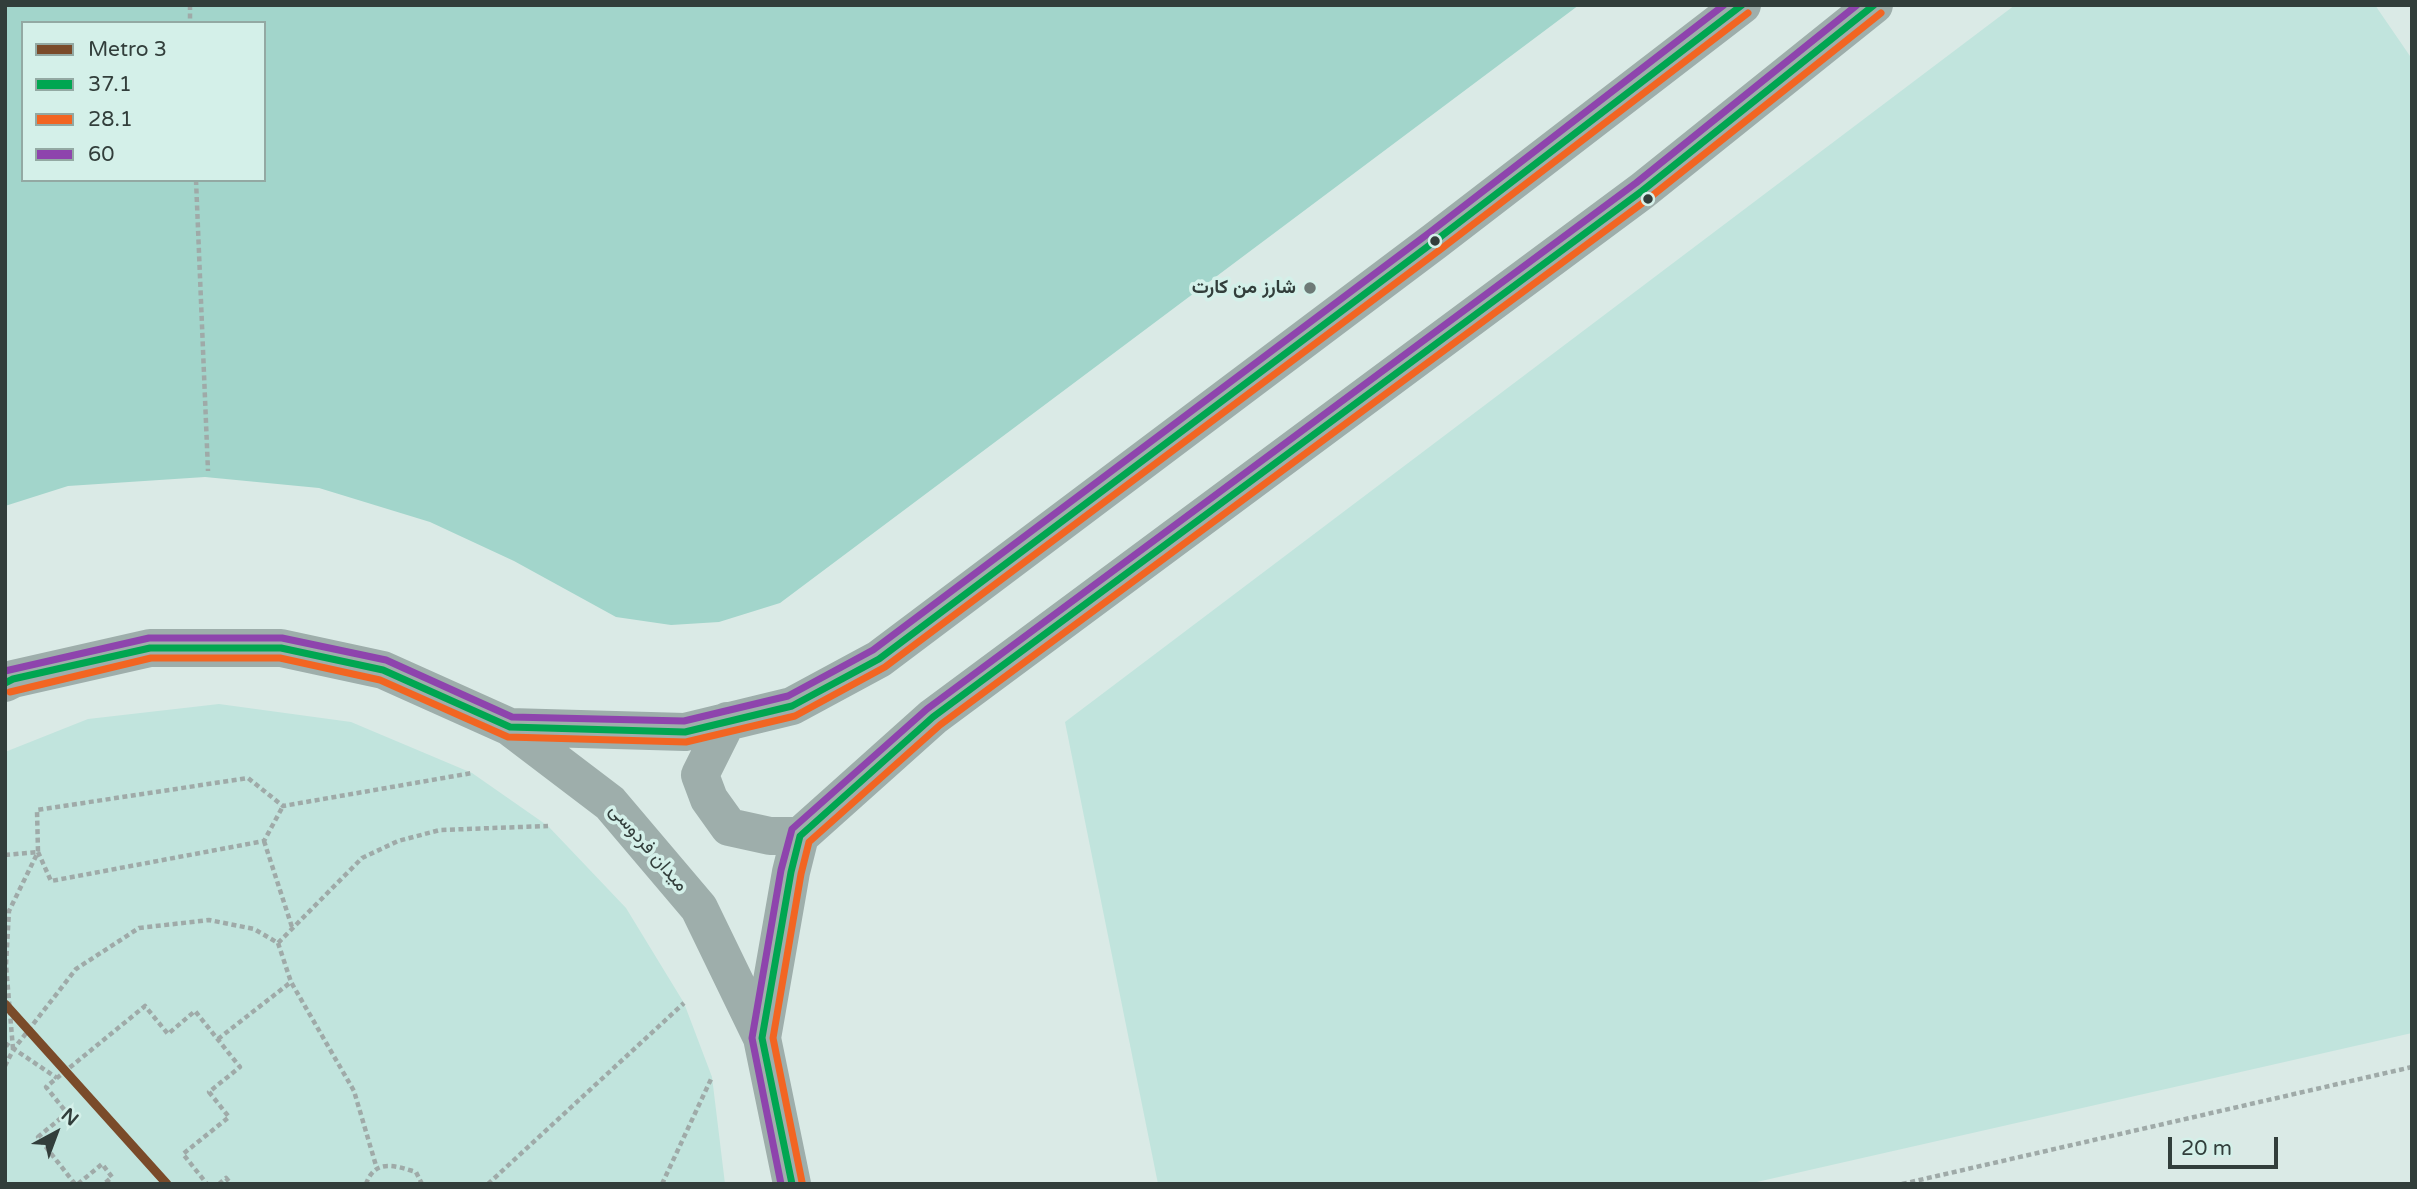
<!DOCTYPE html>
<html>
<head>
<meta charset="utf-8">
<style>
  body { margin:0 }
  #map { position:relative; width:2417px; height:1189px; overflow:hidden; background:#daeae6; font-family:"Varela Round",sans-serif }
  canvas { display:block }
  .frame { position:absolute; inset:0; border:7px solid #323e3b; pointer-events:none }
  .legend { position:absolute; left:21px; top:21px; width:245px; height:161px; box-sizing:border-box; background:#d4f0e9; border:2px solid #93a9a3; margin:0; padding:9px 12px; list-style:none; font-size:21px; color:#323e3b }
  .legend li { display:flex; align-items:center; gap:14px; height:35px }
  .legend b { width:35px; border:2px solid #93a9a3 }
  .north { position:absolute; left:21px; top:1098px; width:70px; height:70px; -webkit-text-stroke:5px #d4f0e9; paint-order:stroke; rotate:41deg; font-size:19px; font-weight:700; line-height:28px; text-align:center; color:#323e3b }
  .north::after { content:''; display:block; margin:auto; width:24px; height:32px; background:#323e3b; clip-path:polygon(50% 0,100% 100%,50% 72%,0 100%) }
  .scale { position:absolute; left:2168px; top:1137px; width:110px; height:32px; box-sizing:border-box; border:4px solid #323e3b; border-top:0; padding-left:9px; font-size:21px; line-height:24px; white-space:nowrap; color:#323e3b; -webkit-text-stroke:5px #d4f0e9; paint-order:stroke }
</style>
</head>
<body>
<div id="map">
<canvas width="2417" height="1189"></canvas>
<div class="frame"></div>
<ul class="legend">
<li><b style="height:9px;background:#7a4b2a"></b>Metro 3</li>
<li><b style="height:9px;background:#00a651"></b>37.1</li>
<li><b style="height:9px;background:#f26522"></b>28.1</li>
<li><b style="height:9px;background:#8e44ad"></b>60</li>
</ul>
<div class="north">N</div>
<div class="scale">20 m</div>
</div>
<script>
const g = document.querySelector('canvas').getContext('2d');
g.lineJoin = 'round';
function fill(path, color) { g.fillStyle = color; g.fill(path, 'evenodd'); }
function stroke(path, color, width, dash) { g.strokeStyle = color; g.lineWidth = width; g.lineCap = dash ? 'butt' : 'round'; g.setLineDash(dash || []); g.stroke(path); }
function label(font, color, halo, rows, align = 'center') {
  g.font = font + ' "Varela Round",Vazirmatn,sans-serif'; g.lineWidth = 7; g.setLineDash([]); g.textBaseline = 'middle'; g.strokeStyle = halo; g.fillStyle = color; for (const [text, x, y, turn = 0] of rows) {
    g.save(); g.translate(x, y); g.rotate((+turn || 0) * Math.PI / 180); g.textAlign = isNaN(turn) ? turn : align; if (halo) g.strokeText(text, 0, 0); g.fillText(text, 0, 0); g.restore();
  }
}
const green = new Path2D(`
  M2015,5H2375L2412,59V1033L1748,1184H1158L1065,722Z
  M219,704L351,722L472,773L548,826L626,908L684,1003L712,1077L725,1184H5V752L88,719Z`);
const forest = new Path2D(`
  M5,5H1579L780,603L719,622L671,625L616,617L514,561L430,522L319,488L205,477L68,486L5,506ZM23,23H264V180H23Z`);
const path = new Path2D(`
  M190,5V23
  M196,180L208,471
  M264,841L292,927
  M5,855L38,852L37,810L248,778L283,806L472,773
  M278,943L291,982L354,1091L377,1169
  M218,1039L291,982
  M5,1043L57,1078
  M13,1049L6,965L9,911L38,852L51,881L264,841L283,806
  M5,1066L13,1050L76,969L139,928L209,920L254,929L278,943L362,858L398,841L440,830L548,826
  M75,1184L38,1137L67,1113L46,1087L145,1006L168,1034L195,1011L240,1067L209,1092L229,1117L183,1154L207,1184
  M78,1184L102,1164L112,1177L104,1184
  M219,1184L226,1178L231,1184
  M366,1184C375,1158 396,1166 416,1172L422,1184
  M488,1184L684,1003
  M662,1184L712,1077
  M1902,1184L2412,1067`);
const primary = new Path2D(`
  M5,683L13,679L150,648H281L383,670L510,727L610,803L699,908L762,1038L792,1184
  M727,721L700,775L709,799L729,827L770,836H800
  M510,727L685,732L792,706L879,659L1435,241L1742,5
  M762,1038L791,872L800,836L933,717L1642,191L1874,5`);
const bus1 = new Path2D(`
  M5,683L13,679L150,648H281L383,670L510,727L685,732L792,706L879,659L1435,241L1742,5
  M792,1184L762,1038L791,872L800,836L933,717L1642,191L1874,5`);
const bus2 = new Path2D(`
  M10,692L151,658H280L380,680L508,737L686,742L795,716L885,667L1441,249L1748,13
  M802,1182L773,1038L801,874L809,842L940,725L1648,199L1881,13`);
const bus3 = new Path2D(`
  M5,671L149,638H282L386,660L512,717L684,721L788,696L873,650L1429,233L1724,5
  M781,1184L752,1038L781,870L792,829L927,709L1636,183L1857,5`);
const metro1 = new Path2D(`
  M5,1004L167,1184`);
const markers = [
  [1648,199,6,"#323e3b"],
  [1435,241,6,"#323e3b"],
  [1310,288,7,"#6d7a77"]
];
const poiNames = [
  ["شارز من کارت",1296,288]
];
const streetNames = [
  ["میدان فردوسی",648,848,49]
];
fill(green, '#c1e4dd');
fill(forest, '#a2d5cb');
stroke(path, '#9faaa8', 4.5, [5, 3.5]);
stroke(primary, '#9eaeab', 38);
stroke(bus1, '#00a651', 7);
stroke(bus2, '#f26522', 7);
stroke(bus3, '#8e44ad', 7);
stroke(metro1, '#7a4b2a', 9);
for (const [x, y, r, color] of markers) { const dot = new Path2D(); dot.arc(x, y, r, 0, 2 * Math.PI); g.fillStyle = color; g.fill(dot); stroke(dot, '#d4f0e9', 2.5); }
label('bold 19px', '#323e3b', '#d4f0e9', poiNames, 'right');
label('19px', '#323e3b', '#d4f0e9', streetNames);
</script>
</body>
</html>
